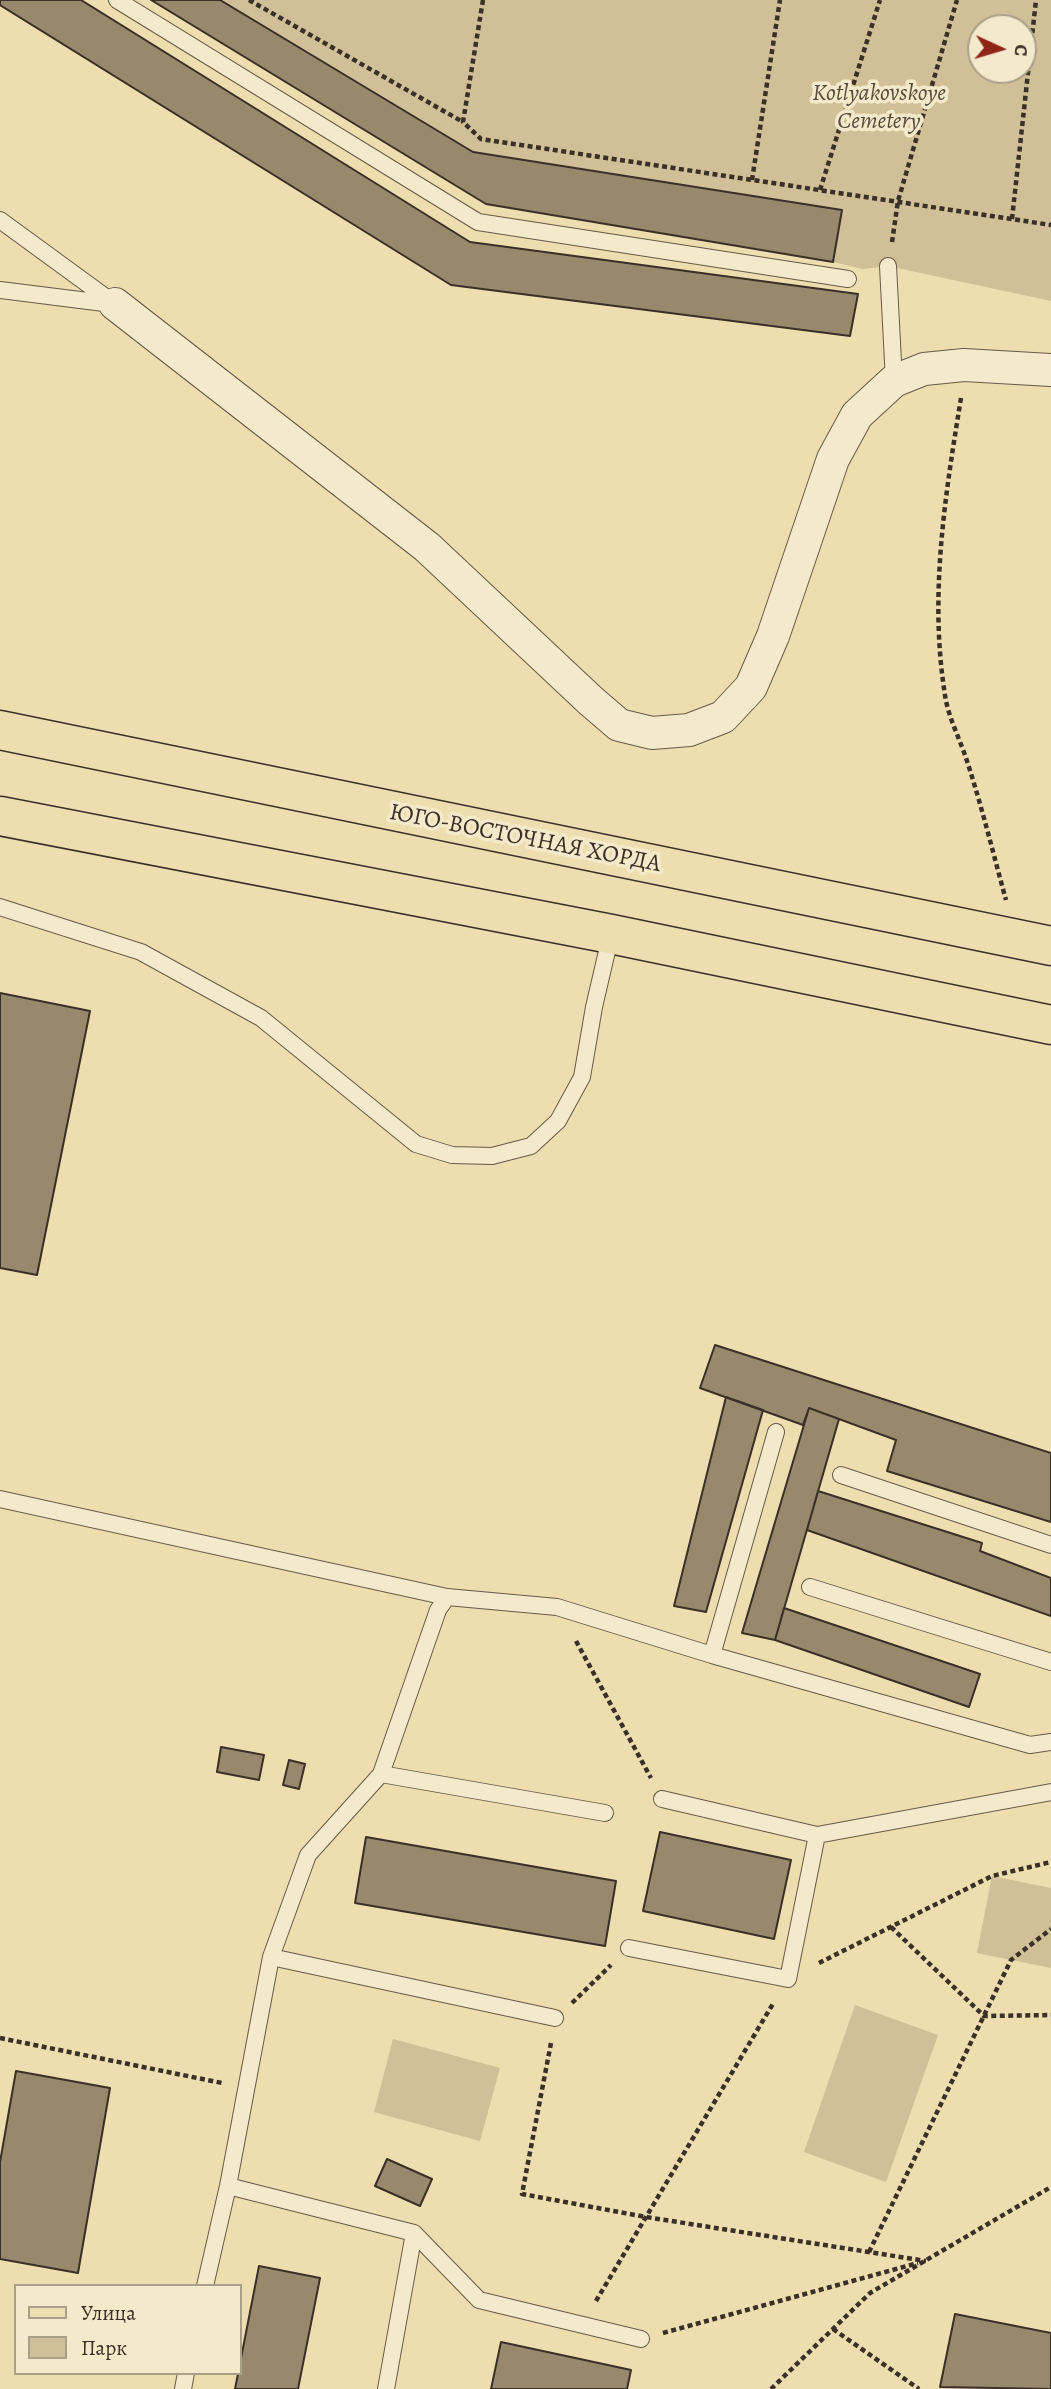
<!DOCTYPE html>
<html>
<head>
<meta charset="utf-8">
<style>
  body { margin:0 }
  #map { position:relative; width:1051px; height:2389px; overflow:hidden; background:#eeddae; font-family:Alegreya,serif }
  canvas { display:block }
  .legend { position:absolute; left:14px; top:2284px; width:228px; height:91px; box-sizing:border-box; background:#f4e9ca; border:2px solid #aa9f89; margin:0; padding:9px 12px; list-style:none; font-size:21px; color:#3b2f27 }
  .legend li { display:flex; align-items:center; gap:14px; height:35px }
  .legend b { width:35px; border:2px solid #aa9f89 }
  .north { position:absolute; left:967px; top:14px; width:70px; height:70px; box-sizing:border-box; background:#f4e9ca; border:2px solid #aa9f89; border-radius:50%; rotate:94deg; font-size:19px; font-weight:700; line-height:28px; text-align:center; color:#3b2f27 }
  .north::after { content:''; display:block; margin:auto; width:24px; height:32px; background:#8f2418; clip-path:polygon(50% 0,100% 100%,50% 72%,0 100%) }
</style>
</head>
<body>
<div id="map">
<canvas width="1051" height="2389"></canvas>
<ul class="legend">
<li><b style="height:9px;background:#eeddae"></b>Улица</li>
<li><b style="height:19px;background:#d0bf97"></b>Парк</li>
</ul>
<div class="north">С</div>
</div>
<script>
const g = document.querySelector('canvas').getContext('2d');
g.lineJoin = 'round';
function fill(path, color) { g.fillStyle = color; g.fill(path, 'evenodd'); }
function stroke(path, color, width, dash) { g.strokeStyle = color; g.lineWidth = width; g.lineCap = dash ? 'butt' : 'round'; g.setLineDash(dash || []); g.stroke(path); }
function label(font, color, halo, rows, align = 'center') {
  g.font = font + ' Alegreya,serif'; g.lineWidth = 7; g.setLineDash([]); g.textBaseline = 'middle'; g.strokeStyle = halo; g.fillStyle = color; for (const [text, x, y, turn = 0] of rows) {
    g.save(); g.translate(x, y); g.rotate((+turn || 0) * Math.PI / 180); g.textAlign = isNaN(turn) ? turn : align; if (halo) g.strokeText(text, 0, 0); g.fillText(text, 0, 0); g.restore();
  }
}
const green = new Path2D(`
  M220,0H1051V301L888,266L863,269L833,262L841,210L473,152ZM981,28H1023V70H981Z
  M992,1876L1051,1888V1968L977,1953Z
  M855,2005L938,2035L886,2182L804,2152Z
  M393,2039L500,2068L480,2141L374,2112Z`);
const building = new Path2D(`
  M0,0H81L470,242L858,294L850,336L451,285L0,5Z
  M151,0H220L473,152L842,210L833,262L486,204Z
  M0,993L90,1011L37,1275L0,1268Z
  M715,1345L1051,1453V1522L887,1471L896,1440L809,1408L803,1425L700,1388Z
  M726,1397L763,1410L706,1612L674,1606Z
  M809,1408L839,1419L775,1640L742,1633Z
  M818,1491L982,1543L980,1551L1051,1578V1616L807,1530Z
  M784,1608L980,1674L969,1707L775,1640Z
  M221,1747L264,1755L259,1780L217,1772Z
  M289,1760L305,1764L299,1789L283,1785Z
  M660,1832L791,1860L774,1939L643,1911Z
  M366,1837L616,1881L605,1946L355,1903Z
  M16,2071L110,2088L78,2273L0,2259V2162Z
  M387,2159L432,2179L420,2206L375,2186Z
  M259,2266L320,2278L298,2389H235Z
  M955,2314L1051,2333V2389L940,2387Z
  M501,2342L631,2370L627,2389H491Z`);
const path = new Path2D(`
  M249,0L463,122
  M483,0L463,122L481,139L1051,225
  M752,180L780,0
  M820,190L880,0
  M1012,219L1036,0
  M892,242L898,201L957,0
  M961,398C945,496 929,596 945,695C948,717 960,739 967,761C982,807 993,853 1006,900
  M576,1641L651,1778
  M891,1927L984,2016L1051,2015
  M819,1963L992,1876L1051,1862
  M572,2003L611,1965
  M0,2038L222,2083
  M551,2043L522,2194L646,2217L926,2261
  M869,2252L1011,1960L1051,1929
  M596,2301L774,2002
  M833,2329L919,2389
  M663,2333L918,2263
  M771,2389L870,2293L1051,2187`);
const service = new Path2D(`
  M117,0L478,222L848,279
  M0,220L115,304
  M888,266L894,381
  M0,290L112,304
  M0,907L141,952L261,1018L416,1144L452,1155L492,1156L531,1146L558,1121L582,1077L594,1007L611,934
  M841,1475L1051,1545
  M0,1499L447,1597
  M810,1587L1051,1662
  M712,1655L776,1432
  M381,1774L605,1813
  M662,1799L817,1835L1051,1792
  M629,1948L788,1979L817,1835
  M271,1957L555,2018
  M228,2186L414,2233L479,2300L641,2339
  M205,2286L228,2186L271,1957L308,1855L381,1774L438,1610L447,1597L557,1607L712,1655L1030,1745L1051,1742
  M183,2389L186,2373
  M386,2389L414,2233`);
const minor = new Path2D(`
  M115,304L427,547L591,701L619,725L652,733L689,730L723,717L751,687L773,636L833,459L857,415L894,381L924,369L964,365L1051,370`);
const primary = new Path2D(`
  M0,730L1051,946
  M0,816L611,934L1051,1025`);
const parkNames = [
  ["Kotlyakovskoye",879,94],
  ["Cemetery",879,122]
];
const streetNames = [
  ["ЮГО-ВОСТОЧНАЯ ХОРДА",525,839,11]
];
fill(green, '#d0bf97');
fill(building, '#98896d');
stroke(building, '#3b2f27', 2);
stroke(service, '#685a49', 18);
stroke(minor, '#685a49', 34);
stroke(primary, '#3b2f27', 41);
stroke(path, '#3b2f27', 4.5, [5, 3.5]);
stroke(service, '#f4e9ca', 16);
stroke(minor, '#f4e9ca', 32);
stroke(primary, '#eeddae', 38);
label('italic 24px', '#594c3d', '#f4e9ca', parkNames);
label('24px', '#3b2f27', '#f4e9ca', streetNames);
</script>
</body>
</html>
